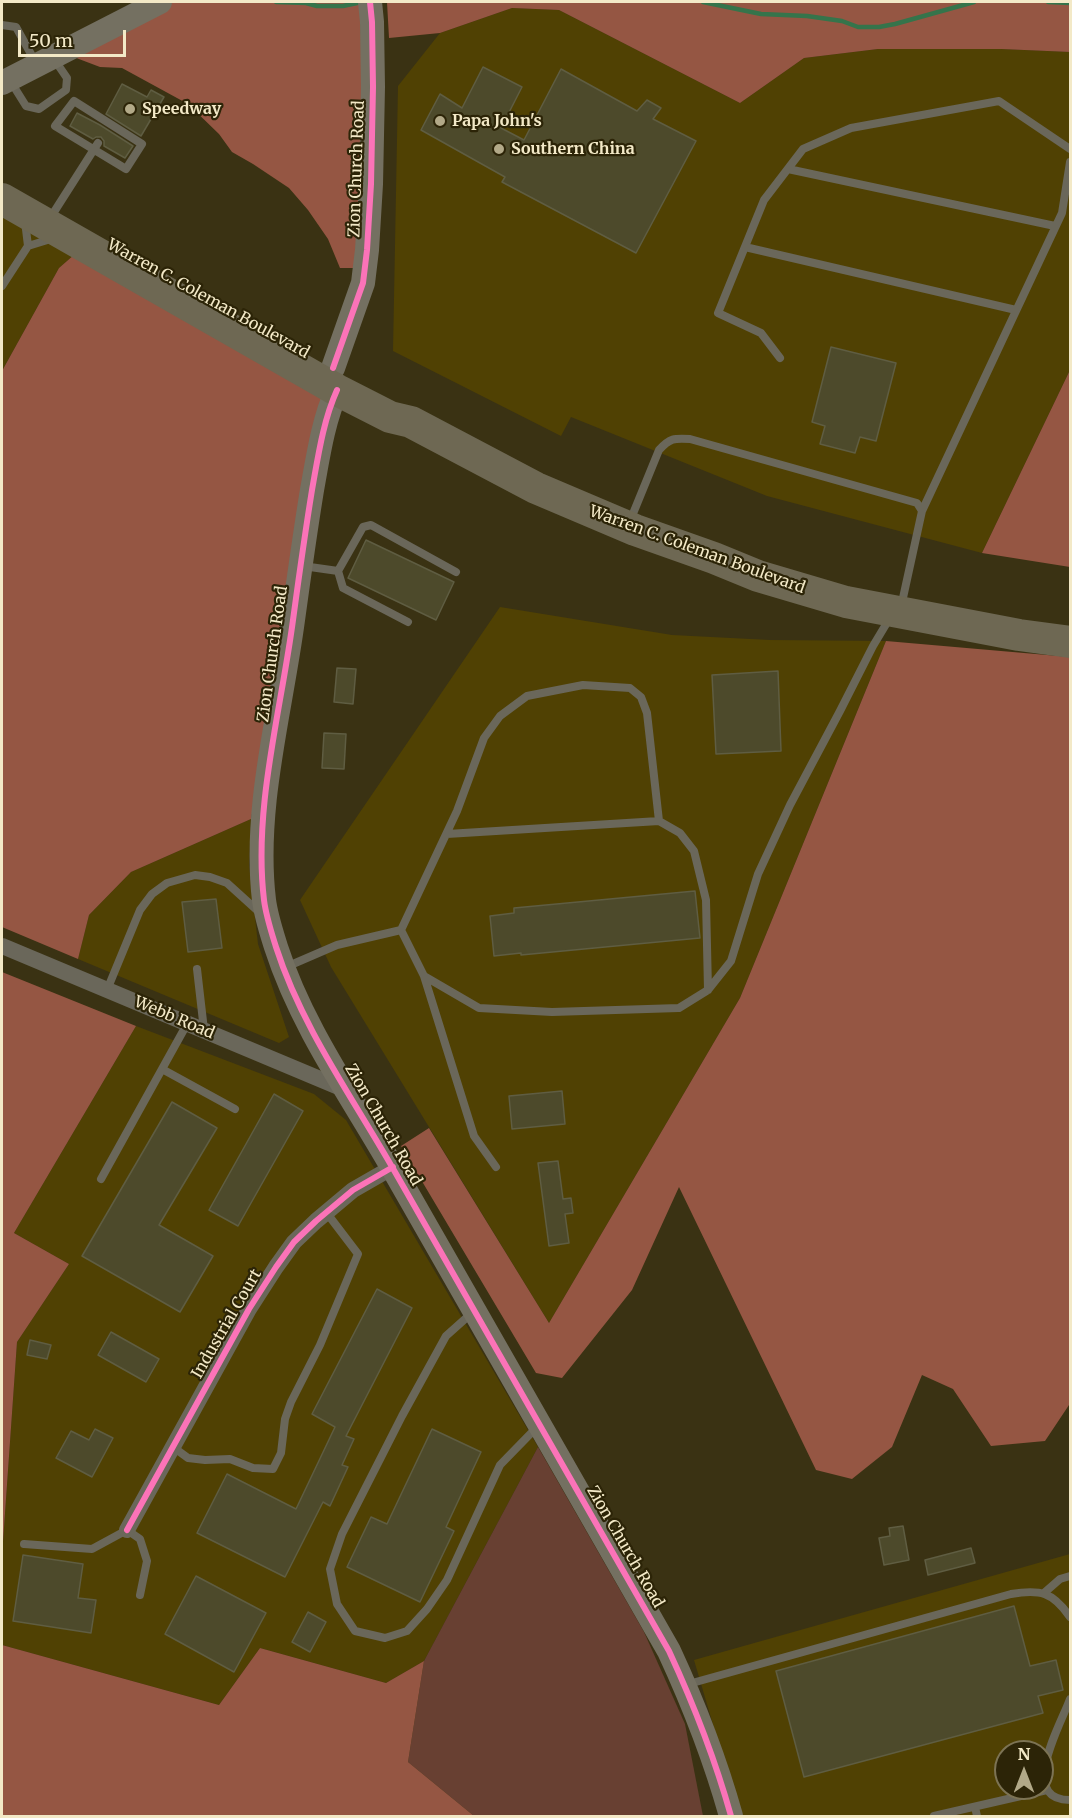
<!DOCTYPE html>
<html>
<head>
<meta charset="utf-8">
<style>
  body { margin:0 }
  #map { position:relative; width:1072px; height:1818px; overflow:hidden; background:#3a3213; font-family:Merriweather,serif }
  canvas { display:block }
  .frame { position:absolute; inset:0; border:3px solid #f3e9c7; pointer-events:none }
  .north { position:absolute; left:994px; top:1740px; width:60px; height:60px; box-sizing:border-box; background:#2c2407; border:2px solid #7c7354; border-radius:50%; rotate:0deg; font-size:16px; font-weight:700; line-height:24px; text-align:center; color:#f3e9c7 }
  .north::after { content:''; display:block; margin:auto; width:21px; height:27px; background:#b2a988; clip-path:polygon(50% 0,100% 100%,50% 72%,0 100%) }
  .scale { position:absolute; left:18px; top:30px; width:108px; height:27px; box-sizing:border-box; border:3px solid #f3e9c7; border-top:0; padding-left:8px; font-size:18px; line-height:21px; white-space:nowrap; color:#f3e9c7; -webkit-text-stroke:4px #2c2407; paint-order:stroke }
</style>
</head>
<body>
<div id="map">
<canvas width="1072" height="1818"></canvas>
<div class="frame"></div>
<div class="north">N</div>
<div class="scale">50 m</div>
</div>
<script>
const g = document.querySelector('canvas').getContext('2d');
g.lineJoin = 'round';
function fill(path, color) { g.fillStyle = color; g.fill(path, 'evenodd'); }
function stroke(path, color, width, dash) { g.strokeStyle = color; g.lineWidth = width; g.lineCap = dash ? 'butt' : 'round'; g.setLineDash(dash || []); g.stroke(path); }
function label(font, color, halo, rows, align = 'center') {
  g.font = font + ' Merriweather,serif'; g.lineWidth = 4.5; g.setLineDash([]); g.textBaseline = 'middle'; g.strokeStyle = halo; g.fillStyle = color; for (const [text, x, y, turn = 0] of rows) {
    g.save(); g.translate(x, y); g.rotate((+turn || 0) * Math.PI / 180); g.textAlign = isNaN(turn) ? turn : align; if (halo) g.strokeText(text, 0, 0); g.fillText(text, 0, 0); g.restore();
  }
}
const built = new Path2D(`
  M512,8L559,10L740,103L804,58L878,49H1001L1070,52V370L982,553L767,496L571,417L561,436L393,351L398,86L440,33Z
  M2,214L75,254L59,268L2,371Z
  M500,607L672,635L770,640L886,641L740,998L549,1323L331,967L300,900Z
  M251,819L249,865L258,944L289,1037L279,1043L78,959L89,915L131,872Z
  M136,1026L314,1094L346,1120L538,1447L424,1661L386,1683L260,1648L219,1705L2,1645V1556L17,1342L69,1264L14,1233Z
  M1070,1554V1816H740L694,1660ZM1006,1752H1042V1788H1006Z`);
const green = new Path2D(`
  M538,1447L644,1632L685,1724L703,1816H474L408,1762L424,1661Z`);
const forest = new Path2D(`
  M174,2H360L363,102L355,268H340L328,239L308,210L289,188L253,164L232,152L219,134L188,104L122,68L100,67L71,56Z
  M387,2H1070V52L1001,49H878L804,58L740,103L559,10L512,8L440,33L389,38Z
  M75,254L328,395L251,819L131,872L89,915L78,959L2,927V371L59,268Z
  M1070,370V567L982,553Z
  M886,641L1070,657V1401L1069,1405L1045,1441L991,1446L953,1389L922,1375L892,1447L852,1479L816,1470L679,1187L632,1290L562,1378L536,1373L401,1146L429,1128L549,1323L740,998Z
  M2,972L136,1026L14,1233L69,1264L17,1342L2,1556Z
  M2,1645L219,1705L260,1648L386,1683L424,1661L408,1762L474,1816H2Z`);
const stream = new Path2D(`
  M276,2L306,3L317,6H343L357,3
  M703,2L761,14L807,16L842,21L858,27H879L895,24L974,2
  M1048,2L1070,3`);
const building = new Path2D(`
  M483,67L522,87L501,128L524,140L561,69L637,111L647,100L661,108L653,119L696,141L636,253L502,182L505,177L421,130L440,94L462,108Z
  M122,84L147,97L151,90L164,97L141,136L106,114Z
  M77,113L100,125L133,146L125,158L104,146V141L101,137H96L93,139L70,126Z
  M831,347L896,363L876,441L860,437L855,453L820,444L825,426L812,422Z
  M366,540L454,582L436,620L348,578Z
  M337,668L356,669L353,704L334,702Z
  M778,671L781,751L716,754L712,675Z
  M324,733L346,734L344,769L322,768Z
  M695,891L700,938L521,955V953L494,956L490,916L514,913V908Z
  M216,899L222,948L188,952L182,902Z
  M562,1091L565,1124L512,1129L509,1096Z
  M274,1094L303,1111L238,1226L209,1210Z
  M172,1102L217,1128L159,1225L213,1256L180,1312L82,1256Z
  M558,1161L563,1199L571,1198L573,1213L565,1214L569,1243L549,1246L538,1163Z
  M377,1289L412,1308L346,1436L354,1439L342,1465L348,1467L330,1506L323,1502L285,1577L197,1533L227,1474L296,1509L335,1427L312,1414Z
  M111,1332L159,1359L146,1382L98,1355Z
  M30,1340L51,1345L47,1359L27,1355Z
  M95,1429L113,1438L92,1477L56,1458L71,1431L89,1440Z
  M432,1429L481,1452L446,1527L454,1531L420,1602L347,1567L371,1517L387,1524Z
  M903,1526L909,1560L884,1565L879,1538L890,1536L889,1528Z
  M971,1548L975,1563L928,1575L925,1560Z
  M23,1555L83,1564L78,1598L96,1600L91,1633L13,1621Z
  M196,1576L266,1613L234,1672L165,1634Z
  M1014,1606L1030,1666L1056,1660L1063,1690L1038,1696L1043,1713L804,1777L776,1671Z
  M308,1612L326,1622L310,1652L292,1642Z`);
const lane = new Path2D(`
  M2,25L16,27L36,63
  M11,82L26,106L39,109L66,90L67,78L54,59
  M74,101L142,144L126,169L55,126Z
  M788,169L1055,226
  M54,212L98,143
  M28,246L54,238
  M745,247L1016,310
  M2,286L28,246L25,221
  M780,358L761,333L718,313L764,200L803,149L851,128L999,101L1070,149
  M922,511L1062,213L1070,162
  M630,521L659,450C670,438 674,438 690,439L917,503L922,511L901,607
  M303,566L338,571L363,527L371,525L456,572
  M338,571L343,588L408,622
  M659,821L680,833L694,851L706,900L708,990
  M401,930L424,976L479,1008L552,1012L679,1008L708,990L731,961L758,874L790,805L840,711L873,646L891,616
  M286,967L337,945L401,930L457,811L484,738L500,716L527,696L583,685L630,688L641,697L647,713L659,821L447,834
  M197,969L204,1030
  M424,976L474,1136L496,1167
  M107,990L140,910L152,894L167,883L195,875L210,877L227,883L259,912
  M162,1069L235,1109
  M101,1179L187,1024
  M474,1311L446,1336L402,1416L342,1534L330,1569L337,1604L355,1631L385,1638L407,1631L427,1609L447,1580L500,1465L539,1425
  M173,1447L188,1458L205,1460L230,1459L253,1468L273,1469L281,1453L285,1419L291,1402L320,1345L358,1254L326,1212
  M24,1544L92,1549L127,1530L140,1539L147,1561L140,1595
  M1044,1593L1060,1579L1070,1576
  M685,1685L1011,1594C1040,1589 1053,1592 1070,1617
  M1070,1699C1061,1724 1017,1800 1070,1800
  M975,1807L977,1816
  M934,1816L1047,1790`);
const street = new Path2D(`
  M2,946L346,1090
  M127,1530L249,1309L276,1267L294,1242L316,1221L353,1190L393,1167`);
const secondary = new Path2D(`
  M2,83L160,2
  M333,368L363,283L367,250L371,184L373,87L372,22L370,2
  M337,390C323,421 318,457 312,490C305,533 299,576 293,620C281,711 253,808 264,900C266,916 271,931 276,947C302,1028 353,1098 395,1172C487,1331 578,1491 669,1651C694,1705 715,1759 731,1816`);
const highway = new Path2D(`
  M2,199L337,390L390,417L411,422L536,488L635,530L714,558L758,576L846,602L1019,635L1070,642`);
const cycleway = new Path2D(`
  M333,368L363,283L367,250L371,184L373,87L372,22L370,2
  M337,390C323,421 318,457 312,490C305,533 299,576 293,620C281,711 253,808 264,900C266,916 271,931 276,947C302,1028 353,1098 395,1172C487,1331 578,1491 669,1651C694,1705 715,1759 731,1816
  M127,1530L249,1309L276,1267L294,1242L316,1221L353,1190L393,1167`);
const markers = [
  [130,109,6,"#b2a988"],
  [440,121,6,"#b2a988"],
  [499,149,6,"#b2a988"]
];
const poiNames = [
  ["Speedway",142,109],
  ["Papa John's",452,121],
  ["Southern China",511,149]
];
const streetNames = [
  ["Zion Church Road",357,169,-88],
  ["Warren C. Coleman Boulevard",208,299,29],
  ["Warren C. Coleman Boulevard",697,550,20],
  ["Zion Church Road",273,654,-82],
  ["Webb Road",174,1018,23],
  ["Zion Church Road",383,1125,60],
  ["Industrial Court",227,1324,-60],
  ["Zion Church Road",625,1547,60]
];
fill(built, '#504103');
fill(green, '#684032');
fill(forest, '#955643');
stroke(stream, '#35744b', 4.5);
fill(building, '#4d4a2b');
stroke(building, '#5f5d42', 1.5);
stroke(lane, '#6a675a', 8);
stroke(street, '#6a675a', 16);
stroke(secondary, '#747061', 24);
stroke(highway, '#6e6853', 32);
stroke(cycleway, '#fb73b8', 6);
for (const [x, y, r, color] of markers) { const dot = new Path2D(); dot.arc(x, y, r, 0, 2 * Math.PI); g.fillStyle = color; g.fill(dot); stroke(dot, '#2c2407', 2); }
label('bold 16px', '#f3e9c7', '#2c2407', poiNames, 'left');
label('16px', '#f3e9c7', '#2c2407', streetNames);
</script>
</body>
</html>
